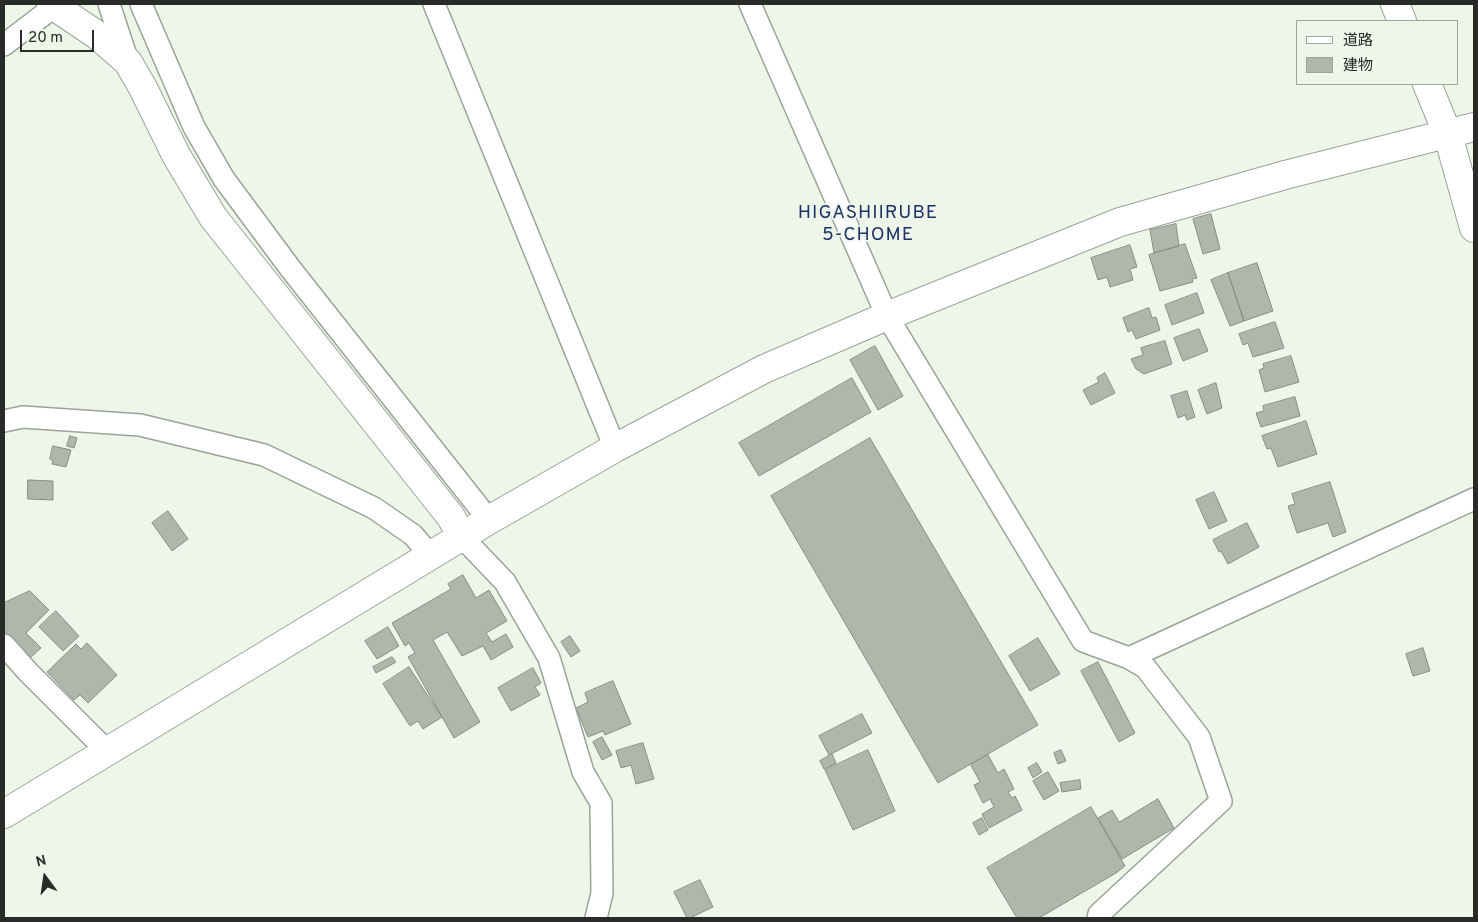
<!DOCTYPE html>
<html>
<head>
<meta charset="utf-8">
<style>
  body { margin:0 }
  #map { position:relative; width:1478px; height:922px; overflow:hidden; background:#eef6ea; font-family:Overpass,"Noto Sans JP",sans-serif }
  canvas { display:block }
  .frame { position:absolute; inset:0; border:5px solid #282b27; pointer-events:none }
  .legend { position:absolute; left:1296px; top:20px; width:162px; height:65px; box-sizing:border-box; background:#eef6ea; border:1px solid #9fa59c; margin:0; padding:6px 9px; list-style:none; font-size:15px; color:#282b27 }
  .legend li { display:flex; align-items:center; gap:10px; height:25px }
  .legend b { width:25px; border:1px solid #9fa59c }
  .north { position:absolute; left:20px; top:852px; width:50px; height:50px; -webkit-text-stroke:4px #eef6ea; paint-order:stroke; rotate:346deg; font-size:14px; font-weight:700; line-height:20px; text-align:center; color:#282b27 }
  .north::after { content:''; display:block; margin:auto; width:18px; height:22px; background:#282b27; clip-path:polygon(50% 0,100% 100%,50% 72%,0 100%) }
  .scale { position:absolute; left:20px; top:30px; width:74px; height:22px; box-sizing:border-box; border:2px solid #282b27; border-top:0; padding-left:6px; font-size:15px; line-height:18px; white-space:nowrap; color:#282b27; -webkit-text-stroke:4px #eef6ea; paint-order:stroke }
</style>
</head>
<body>
<div id="map">
<canvas width="1478" height="922"></canvas>
<div class="frame"></div>
<ul class="legend">
<li><b style="height:6px;background:#fff"></b>道路</li>
<li><b style="height:14px;background:#afb7ac"></b>建物</li>
</ul>
<div class="north">N</div>
<div class="scale">20 m</div>
</div>
<script>
const g = document.querySelector('canvas').getContext('2d');
g.lineJoin = 'round';
function fill(path, color) { g.fillStyle = color; g.fill(path, 'evenodd'); }
function stroke(path, color, width, dash) { g.strokeStyle = color; g.lineWidth = width; g.lineCap = dash ? 'butt' : 'round'; g.setLineDash(dash || []); g.stroke(path); }
function label(font, color, halo, rows, align = 'center') {
  g.font = font + ' Overpass,sans-serif'; g.lineWidth = 4; g.setLineDash([]); g.textBaseline = 'middle'; g.strokeStyle = halo; g.fillStyle = color; for (const [text, x, y, turn = 0] of rows) {
    g.save(); g.translate(x, y); g.rotate((+turn || 0) * Math.PI / 180); g.textAlign = isNaN(turn) ? turn : align; if (halo) g.strokeText(text, 0, 0); g.fillText(text, 0, 0); g.restore();
  }
}
const building = new Path2D(`
  M1211,214L1220,249L1203,254L1193,219Z
  M1176,224L1179,246L1154,253L1150,230Z
  M1185,244L1197,278L1192,279L1193,282L1160,291L1149,255Z
  M1130,245L1137,267L1130,269L1133,280L1110,287L1107,277L1098,280L1091,258Z
  M1257,263L1273,311L1244,321L1228,273Z
  M1228,273L1244,321L1230,326L1211,280Z
  M1197,293L1204,313L1172,325L1165,305Z
  M1149,308L1152,318L1156,317L1160,330L1136,339L1132,330L1128,332L1123,318Z
  M1275,322L1284,348L1253,357L1248,343L1243,345L1239,334Z
  M1199,329L1208,351L1183,361L1174,338Z
  M1165,341L1172,364L1144,374L1136,369L1131,359L1143,355L1141,348Z
  M875,346L903,396L878,410L850,360Z
  M1291,356L1299,382L1265,392L1259,370L1264,368L1263,364Z
  M1105,373L1115,393L1091,405L1083,390L1099,382L1097,378Z
  M852,378L871,412L759,476L739,443Z
  M1216,383L1222,408L1207,414L1198,390Z
  M1187,391L1195,417L1187,420L1185,415L1178,418L1171,396Z
  M1295,397L1300,416L1261,427L1256,413L1264,411L1263,406Z
  M1306,421L1317,454L1278,467L1271,448L1267,449L1262,436Z
  M70,436L77,438L74,448L67,446Z
  M870,438L1038,725L938,783L771,496Z
  M53,446L71,450L66,467L52,464L53,461L50,459Z
  M28,480L53,481V500L28,499Z
  M1330,482L1346,532L1333,537L1328,523L1297,533L1288,506L1295,504L1292,494Z
  M1214,492L1227,521L1209,529L1196,500Z
  M168,511L188,539L172,551L152,523Z
  M1247,523L1259,547L1228,564L1221,551L1219,552L1213,540Z
  M463,575L476,598L489,590L507,621L486,633L492,642L506,634L513,647L491,660L483,646L462,656L447,632L433,640L480,722L454,738L408,657L415,653L409,643L405,646L392,623L451,589L448,584Z
  M30,591L49,610L26,633L41,648L30,658L4,632V603Z
  M56,611L79,636L63,651L39,627Z
  M388,627L399,646L377,659L365,641Z
  M570,636L580,651L571,657L561,642Z
  M1038,638L1060,674L1030,691L1009,656Z
  M87,643L117,675L88,703L80,695L74,700L47,672L76,644L81,649Z
  M1423,648L1430,671L1413,676L1406,654Z
  M392,657L396,662L376,673L373,667Z
  M1098,662L1135,733L1119,742L1081,671Z
  M409,667L442,717L423,729L418,721L410,726L383,684Z
  M533,668L541,683L535,687L540,695L511,711L498,688Z
  M613,681L631,724L605,735L603,731L588,737L576,708L588,702L585,693Z
  M862,714L872,733L829,755L819,736Z
  M602,737L612,755L602,760L593,742Z
  M643,743L654,779L636,784L631,765L621,768L616,751Z
  M868,750L895,811L853,830L825,770Z
  M1061,750L1066,761L1058,764L1054,753Z
  M832,754L836,763L824,769L820,761Z
  M988,755L998,773L1004,769L1014,789L1008,792L1012,798L1015,796L1022,810L989,828L982,814L994,807L990,799L983,803L974,785L980,782L971,765Z
  M1037,763L1042,772L1033,778L1028,768Z
  M1048,772L1059,791L1044,800L1033,781Z
  M1080,780L1081,789L1062,792L1060,783Z
  M1158,799L1174,828L1122,859L1098,818L1112,810L1119,822Z
  M1091,807L1125,866L1116,873L1039,918H1017L987,868Z
  M982,818L988,830L979,835L973,823Z
  M700,880L713,907L690,918H687L674,892Z`);
const street = new Path2D(`
  M109,4L128,62
  M141,4L194,127L224,179L290,268L489,520
  M434,4L615,448
  M750,4L887,316L1083,641L1129,658L1474,499
  M4,45L55,6
  M4,421L23,417L140,425L264,455L374,508L413,535L430,555
  M462,537L505,582L549,658L583,772L601,803L602,893L596,918
  M4,645L28,672L107,751
  M1098,918L1099,914L1221,801L1199,737L1145,667L1129,658`);
const secondary = new Path2D(`
  M51,4L97,35L128,62L143,88L176,155L213,217L451,517L462,537
  M1395,4L1402,21
  M1427,84L1448,135L1474,228
  M4,814L489,520L615,448L764,369L887,316L1120,222L1285,175L1474,127`);
const neighbourhoodNames = [
  ["HIGASHIIRUBE",868,214],
  ["5-CHOME",868,236]
];
fill(building, '#afb7ac');
stroke(building, '#878e84', 1);
stroke(street, '#9ba398', 24);
stroke(secondary, '#9ba398', 30);
stroke(street, '#fff', 21);
stroke(secondary, '#fff', 28);
g.letterSpacing = '1px';
label('19px', '#1d3269', '#eef6ea', neighbourhoodNames);
g.letterSpacing = '0px';
</script>
</body>
</html>
